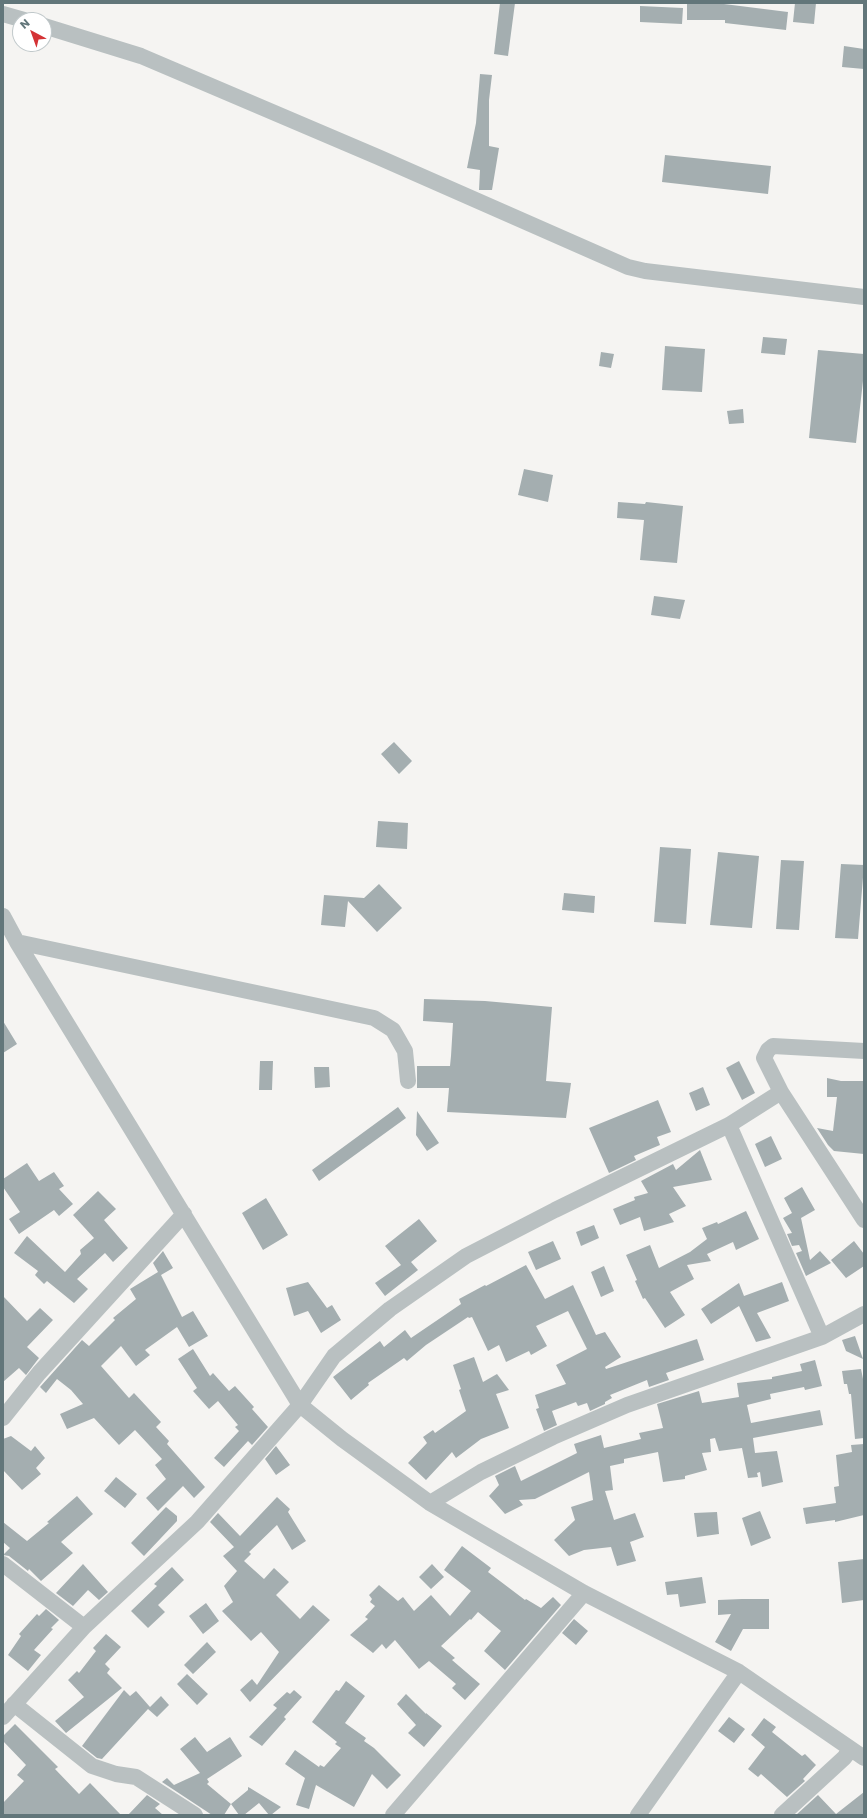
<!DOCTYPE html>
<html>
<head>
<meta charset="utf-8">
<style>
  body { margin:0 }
  #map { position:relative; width:867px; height:1818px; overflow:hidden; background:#f5f4f2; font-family:Poppins,sans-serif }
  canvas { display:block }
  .frame { position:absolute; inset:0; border:4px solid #62767a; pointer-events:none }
  .north { position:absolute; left:12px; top:12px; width:40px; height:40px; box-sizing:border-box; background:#fff; border:1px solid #c0c8ca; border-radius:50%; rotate:319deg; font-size:11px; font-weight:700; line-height:16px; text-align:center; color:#62767a }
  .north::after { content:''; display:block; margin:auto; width:14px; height:18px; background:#d43336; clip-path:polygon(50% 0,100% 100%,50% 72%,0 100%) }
</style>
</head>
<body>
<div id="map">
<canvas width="867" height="1818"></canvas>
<div class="frame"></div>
<div class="north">N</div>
</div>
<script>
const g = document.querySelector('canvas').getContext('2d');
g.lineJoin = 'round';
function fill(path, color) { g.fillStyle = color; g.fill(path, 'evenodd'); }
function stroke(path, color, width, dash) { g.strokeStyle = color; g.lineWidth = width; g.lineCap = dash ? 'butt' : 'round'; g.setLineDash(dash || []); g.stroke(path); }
const building = new Path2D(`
  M500,3H515L508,56L494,54Z
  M687,3H716L788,12L786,30L725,23V20H687Z
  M795,3H816L814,24L793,22Z
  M640,6L683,8L682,24L640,22Z
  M844,46L864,49V69L842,67Z
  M480,74L492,75L489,100V146L499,148L492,190H479L480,170L467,168L476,123Z
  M665,155L771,166L768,194L662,182Z
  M763,337L787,339L785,355L761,353Z
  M665,346L705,349L702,392L662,390Z
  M818,350L864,354V372L856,443L809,438Z
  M601,352L614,354L611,368L599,366Z
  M743,409L744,423L729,424L727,411Z
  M524,469L553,475L548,502L518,495Z
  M618,502L645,504L646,502L683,506L677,563L640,560L644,520L617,518Z
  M654,596L685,600L680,619L651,615Z
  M394,742L412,761L399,774L381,754Z
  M378,821L408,823L407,849L376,847Z
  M660,847L691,849L686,924L654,922Z
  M718,852L759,856L752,928L710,925Z
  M781,860L804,861L799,930L776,929Z
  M841,864L864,865L858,939L835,938Z
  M379,884L402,908L377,932L348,901L345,927L321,925L324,895L364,898Z
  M564,893L595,896L594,913L562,910Z
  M424,999L485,1001L552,1007L546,1081L571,1083L566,1118L447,1112L449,1088H417V1066H450L451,1056L453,1023L423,1021Z
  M3,1021L17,1044L3,1053Z
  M260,1061H273L272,1090H259Z
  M739,1061L755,1093L742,1100L726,1068Z
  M314,1067H329L330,1087L315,1088Z
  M827,1078L841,1081H864V1154L834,1151L828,1145L817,1128L833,1131L837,1097H827Z
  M703,1087L710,1105L696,1111L689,1093Z
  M658,1100L671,1132L657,1137L660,1145L634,1156L636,1160L609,1173L589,1128Z
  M398,1107L406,1118L319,1181L312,1170Z
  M417,1111L439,1143L427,1151L416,1135Z
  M771,1136L782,1159L765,1167L755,1144Z
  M700,1150L712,1180L673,1187L686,1206L669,1214L674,1222L644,1231L640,1217L620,1225L613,1209L635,1200L634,1197L648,1193L641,1181L673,1164L676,1170Z
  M27,1163L39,1181L54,1172L64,1186L59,1189L73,1204L59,1216L54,1210L19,1234L9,1219L20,1212L3,1187V1179Z
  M802,1187L815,1210L801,1218L810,1260L820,1251L831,1263L806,1276L796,1253L802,1251L799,1245L792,1246L787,1234L792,1233L783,1218L792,1213L784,1198Z
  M98,1191L116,1209L104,1220L128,1248L113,1262L105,1253L77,1279L88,1289L74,1303L47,1281L44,1284L35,1275L38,1271L14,1253L27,1236L65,1272L81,1254L80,1250L94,1238L73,1215Z
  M266,1198L288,1235L263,1250L242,1213Z
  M746,1211L759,1239L736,1250L733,1242L707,1254L711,1261L687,1265L694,1279L670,1292L685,1315L665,1328L645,1298L643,1299L635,1281L637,1280L626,1255L650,1245L659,1268L690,1252L707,1239L702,1228L717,1222L718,1224Z
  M419,1219L437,1241L411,1262L418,1270L385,1296L375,1283L401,1265L385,1246Z
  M594,1225L599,1238L581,1246L576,1232Z
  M553,1241L561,1259L536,1270L528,1252Z
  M854,1241L864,1254V1266L846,1278L831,1260Z
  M163,1251L173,1268L161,1275L182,1317L193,1311L208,1336L189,1347L177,1327L145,1350L150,1355L136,1366L121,1346L101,1366L129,1398L134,1393L161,1422L156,1427L169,1441L167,1444L205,1487L194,1498L183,1486L158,1511L146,1498L166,1479L155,1465L162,1459L135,1430L119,1445L94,1418L67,1429L60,1414L83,1404L71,1390L57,1379L46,1393L40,1387L82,1340L89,1346L115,1320L113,1318L136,1299L130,1289L158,1272L153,1263Z
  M526,1265L545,1299L573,1285L596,1335L605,1332L621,1357L605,1367L606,1369L697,1339L704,1360L666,1373L669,1380L649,1387L647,1380L610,1395L612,1398L605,1402V1404L590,1411L587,1403L578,1406L576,1402L552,1411L557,1425L544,1431L536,1409L539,1408L535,1395L566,1384L556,1365L587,1349L568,1311L536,1326L547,1346L531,1355L529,1351L506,1362L499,1345L488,1351L472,1317L469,1318L468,1317L426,1345L407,1361L404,1358L368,1383L369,1385L351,1400L333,1377L380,1341L384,1347L405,1330L411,1338L461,1304L459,1299L485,1285L486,1286Z
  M604,1266L614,1291L601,1297L591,1272Z
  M308,1282L327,1308L332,1305L341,1320L321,1333L308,1311L294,1316L286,1288Z
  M782,1282L789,1301L757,1313L771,1338L756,1342L739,1306L711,1324L701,1309L739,1283L744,1296Z
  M3,1296L27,1321L40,1308L53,1320L27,1347L39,1358L26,1375L19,1368L3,1382Z
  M855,1336L863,1359L846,1351L842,1340Z
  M193,1349L210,1376L213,1373L229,1391L235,1386L254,1407L252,1409L268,1427L252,1445L248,1441L224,1467L214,1458L239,1431L235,1427L238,1425L218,1401L209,1409L193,1391L197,1388L178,1359Z
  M474,1357L483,1382L497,1374L509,1390L496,1394L509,1428L481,1439L456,1458L452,1452L426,1480L408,1463L427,1443L423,1437L433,1430L435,1433L466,1411L459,1390L461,1389L453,1365Z
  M815,1360L822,1386L805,1390L804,1387L770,1394L771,1399L747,1405L751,1423L820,1410L823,1425L753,1438L755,1453L777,1451L783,1482L762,1487L760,1472L757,1473L758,1477L748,1478L742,1448L719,1451L715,1438L710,1439L711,1452L702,1453L707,1470L685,1476V1479L663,1482L658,1452L624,1459V1463L610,1466L613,1490L605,1491L614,1520L635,1513L644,1537L630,1542L636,1561L617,1566L611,1547L584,1550L569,1556L554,1540L575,1520L571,1507L593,1500L589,1472L535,1499L519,1500L523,1505L505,1514L489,1496L499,1485L495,1476L515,1466L521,1481L577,1453L574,1444L601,1435L604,1448L641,1439L639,1433L663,1428L657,1404L699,1391L702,1403L739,1397L737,1383L772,1379V1377L802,1371L800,1364Z
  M861,1369L864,1384V1438L855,1439L851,1394H849L847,1384H844L842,1371Z
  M11,1436L31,1451L35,1446L45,1458L36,1468L41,1474L22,1490L3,1470V1439Z
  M864,1444V1515L835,1522V1520L806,1524L803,1508L836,1503L834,1487L839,1486L836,1455L852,1452L851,1445Z
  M276,1446L290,1465L276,1475L265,1459Z
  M116,1477L137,1494L125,1508L104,1491Z
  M77,1496L93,1514L61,1542L73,1553L41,1581L29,1569L28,1571L9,1556L3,1555L10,1548L3,1542V1522L27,1541L49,1523L47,1522Z
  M277,1497L290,1509L288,1512L306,1541L292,1550L277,1525L249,1552L251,1554L244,1561L264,1579L274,1568L289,1582L276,1595L300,1619L313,1605L330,1620L250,1702L240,1690L252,1679L257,1685L279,1652L261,1632L251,1641L222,1611L233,1602L224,1586L237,1571L223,1556L234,1547L210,1522L218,1513L240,1536Z
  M166,1507L177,1516V1521L144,1556L131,1543Z
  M760,1511L771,1538L751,1546L742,1518Z
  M717,1512L719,1534L697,1537L694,1513Z
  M462,1546L491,1568L488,1572L525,1600L526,1599L541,1608L553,1597L561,1605L505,1670L484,1651L501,1631L478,1612L471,1620L470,1619L441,1646L455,1658L452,1660L480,1684L465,1700L452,1688L456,1684L429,1661L419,1669L395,1640L386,1649L382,1644L373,1653L350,1635L368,1619L365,1617L375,1606L370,1602L372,1599L369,1595L379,1585L398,1601L403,1597L414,1611L431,1595L450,1616L471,1591L444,1570Z
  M864,1559V1600L842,1603L838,1562Z
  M83,1564L108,1592L99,1600L88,1590L73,1606L56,1593Z
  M432,1564L444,1577L431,1589L419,1577Z
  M172,1567L184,1580L158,1605L165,1612L148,1628L131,1611L157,1586L154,1584Z
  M702,1577L706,1603L680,1607L678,1594L667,1595L665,1582Z
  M742,1599H769V1629H743L731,1651L715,1642L731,1614L718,1615V1600Z
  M206,1603L219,1621L203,1634L189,1616Z
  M46,1609L59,1620L51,1628L53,1629L34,1650L41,1655L28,1671L8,1655L21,1636L19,1634L37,1614L39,1616Z
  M574,1619L588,1631L576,1645L562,1633Z
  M106,1634L121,1647L105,1664L110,1669L107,1673L122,1688L66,1733L55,1721L84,1697L68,1680L77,1671L79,1673L96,1651L93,1648Z
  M207,1642L216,1652L193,1674L184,1665Z
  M187,1674L208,1694L197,1705L177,1684Z
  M346,1681L365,1696L345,1723L366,1738L364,1741L374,1748L401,1775L387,1789L372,1774L354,1807L316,1785L309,1809L296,1805L305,1778L285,1764L295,1750L319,1767L320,1765L324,1767L341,1748L335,1744L337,1742L312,1722L336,1690L339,1691Z
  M124,1690L130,1696L136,1691L150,1707L161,1696L169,1705L157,1717L148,1709L102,1759L97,1758L82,1746Z
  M294,1690L302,1697L284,1717L286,1719L262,1746L249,1737L277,1708L273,1705L287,1692L290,1694Z
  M406,1694L426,1714V1713L442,1726L424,1747L408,1733L416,1725L397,1704Z
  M729,1717L745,1729L734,1743L718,1731Z
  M764,1718L776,1727L772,1732L802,1756L805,1754L816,1765L803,1779L805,1781L787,1797L761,1774L758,1777L748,1769L765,1747L751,1735Z
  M15,1724L58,1767L55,1769L79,1794L90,1783L121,1815H3V1803L24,1781L17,1775L26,1765L3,1741V1736Z
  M195,1737L207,1752L230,1737L242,1756L207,1779L209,1782L207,1784L231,1804L224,1815H212L162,1782L167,1778L174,1785L200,1773L180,1749Z
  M248,1787L250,1788L281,1807L271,1815H269L259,1803L244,1815H239L231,1804L248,1790Z
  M864,1792V1815H796L818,1795L836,1814Z
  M147,1795L160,1804L155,1808L163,1815H128Z`);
const minor = new Path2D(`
  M3,14L24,20
  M44,26L141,56L378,157L628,267L645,271L864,297
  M3,916L17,942L300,1405L342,1439L430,1503L584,1593L739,1672L864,1758
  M17,942L374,1018L393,1030L405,1051L408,1081
  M864,1051L773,1046L768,1050L764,1058L781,1092L864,1220
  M729,1125L822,1337
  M3,1418L39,1373L184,1214
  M430,1503L481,1472L553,1437L627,1405L822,1337L864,1314
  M3,1564L84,1627
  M14,1704L92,1766L116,1774L136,1777L195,1815
  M3,1717L84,1627L197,1522L300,1405L334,1356L390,1309L466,1256L555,1210L729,1125L781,1092
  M393,1815L584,1593
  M638,1815L739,1672
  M782,1815L844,1758L851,1749`);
fill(building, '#a4aeb0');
stroke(minor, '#b9c0c1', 16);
</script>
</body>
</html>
